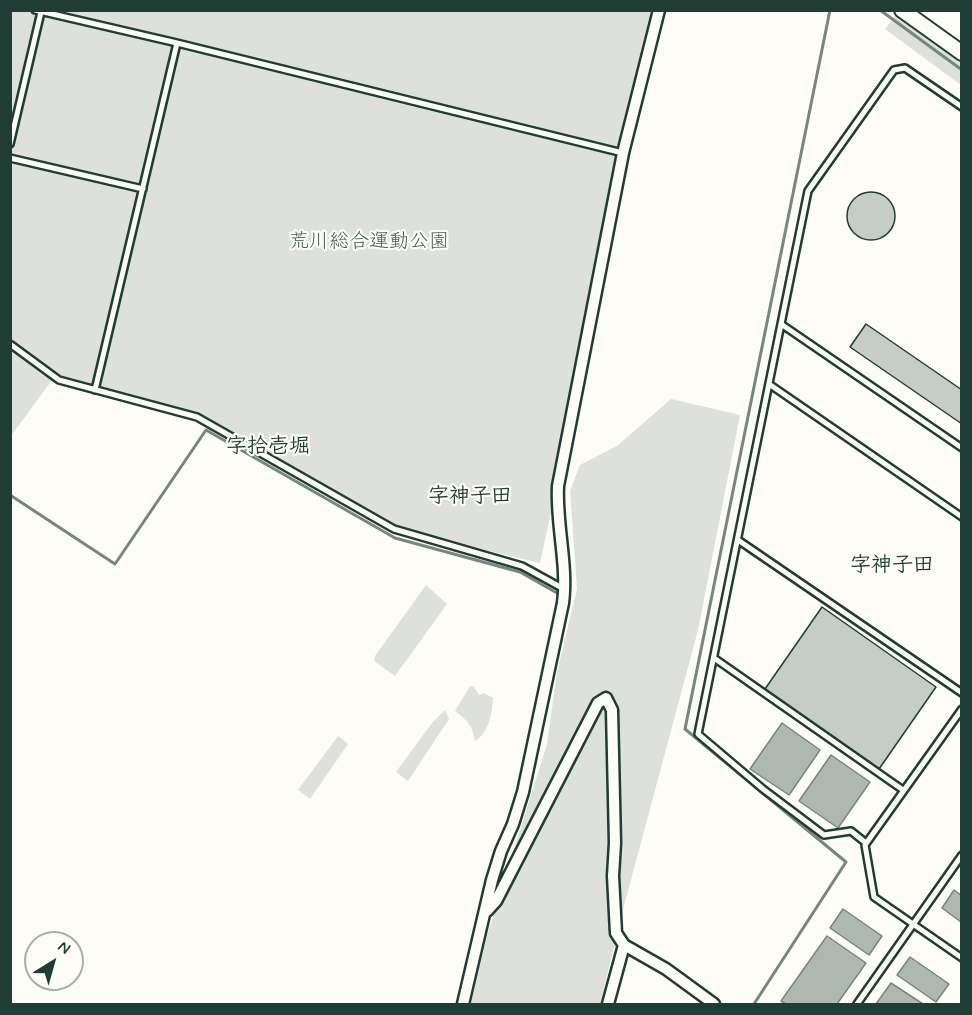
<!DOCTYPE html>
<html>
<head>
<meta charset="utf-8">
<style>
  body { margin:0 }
  #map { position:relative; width:972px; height:1015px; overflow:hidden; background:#fdfcf7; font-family:Mynerve,sans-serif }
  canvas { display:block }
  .frame { position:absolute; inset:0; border:12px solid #1f3d34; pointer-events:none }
  .north { position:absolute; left:24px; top:931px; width:60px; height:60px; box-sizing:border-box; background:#fdfcf7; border:2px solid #a4b0a9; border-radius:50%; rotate:37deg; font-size:16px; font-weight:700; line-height:24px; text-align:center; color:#1f3d34 }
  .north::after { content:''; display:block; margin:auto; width:21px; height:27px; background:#1f3d34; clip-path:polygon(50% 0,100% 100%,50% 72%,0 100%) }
</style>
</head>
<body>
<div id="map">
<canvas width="972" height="1015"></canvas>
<div class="frame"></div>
<div class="north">N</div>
</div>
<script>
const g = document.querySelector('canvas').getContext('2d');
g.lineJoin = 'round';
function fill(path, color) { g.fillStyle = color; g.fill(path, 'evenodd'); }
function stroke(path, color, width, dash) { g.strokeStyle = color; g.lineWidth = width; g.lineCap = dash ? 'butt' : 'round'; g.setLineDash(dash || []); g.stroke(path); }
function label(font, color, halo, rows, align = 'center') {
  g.font = font + ' Mynerve,"Klee One",sans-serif'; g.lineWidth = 4.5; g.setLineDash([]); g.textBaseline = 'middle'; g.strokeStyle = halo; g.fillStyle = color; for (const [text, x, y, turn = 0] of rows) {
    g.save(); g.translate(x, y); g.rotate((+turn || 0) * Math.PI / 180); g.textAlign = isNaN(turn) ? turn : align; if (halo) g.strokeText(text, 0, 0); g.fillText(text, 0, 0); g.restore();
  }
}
const green = new Path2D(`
  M11,11H658L540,563L434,538L386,522L197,412L55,376L11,436Z
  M896,14L961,62V85L885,29Z
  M671,399L740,415L698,630L625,902L600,1004H471L487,936L547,744L557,672L577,589L570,491L580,465L617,446Z
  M426,585L447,604L395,676L374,661L375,656Z
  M470,686L474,687L479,695L484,693L493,698C492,713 489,733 475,741C473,726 467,720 455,711Z
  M445,710L449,719L408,781L396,772L432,723Z
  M338,736L348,744L310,799L298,790Z`);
const water = new Path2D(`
  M782,723L820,750L789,795L750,769Z
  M831,755L870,782L838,828L799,801Z
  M954,890L961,895V922L942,908Z
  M843,909L882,936L869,955L830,928Z
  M827,936L866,963L837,1004H786L781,1001Z
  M910,957L949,984L936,1002L897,975Z
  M891,983L923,1004H876Z`);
const stream = new Path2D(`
  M859,10H860
  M880,10L962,70
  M10,495L115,564L206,430L395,538L520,572L557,593
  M754,1004L846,862L685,729L830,10`);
const building = new Path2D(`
  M847 216a24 24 0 1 1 48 0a24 24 0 1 1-48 0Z
  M866,324L962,390V424L850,347Z
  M822,607L936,687L879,769L765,689Z`);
const service = new Path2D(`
  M35,10L177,43L623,153
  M962,107L905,68L894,70L808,191L781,324L962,448
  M10,144L41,12
  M10,158L143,189
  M781,324L698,734L763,789L824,835L851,831L866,843
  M10,344L59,380L197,417L394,529L522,566L564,589
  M769,384L962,517
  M95,390L177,43
  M738,540L962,693
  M714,658L903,790
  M962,709L865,845L874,897L962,958
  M857,1004L962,855`);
const minor = new Path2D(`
  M487,911L496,901L598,703L606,698L612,710L615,843L613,876L616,933L624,945L666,969L714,1004
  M463,1004L492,880L501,851L513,824L523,792L563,603C568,565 556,525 558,486L623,153L659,10
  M608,1004L624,945`);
const tertiary = new Path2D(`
  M902,10L962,53`);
const parkNames = [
  ["荒川総合運動公園",369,243]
];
const neighbourhoodNames = [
  ["字拾壱堀",268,448],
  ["字神子田",470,498],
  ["字神子田",892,567]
];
fill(green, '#dde0db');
fill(water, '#aeb8b1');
stroke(water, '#75877f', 1.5);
stroke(stream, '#75877f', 3);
fill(building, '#c6cdc7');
stroke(building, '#1f3d34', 1.5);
stroke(service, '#1f3d34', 10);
stroke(minor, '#1f3d34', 15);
stroke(tertiary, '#1f3d34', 18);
stroke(service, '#fdfcf7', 5);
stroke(minor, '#fdfcf7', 10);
stroke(tertiary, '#fdfcf7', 14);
label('20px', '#455e55', '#fdfcf7', parkNames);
label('bold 21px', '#1f3d34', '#fdfcf7', neighbourhoodNames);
</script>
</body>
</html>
